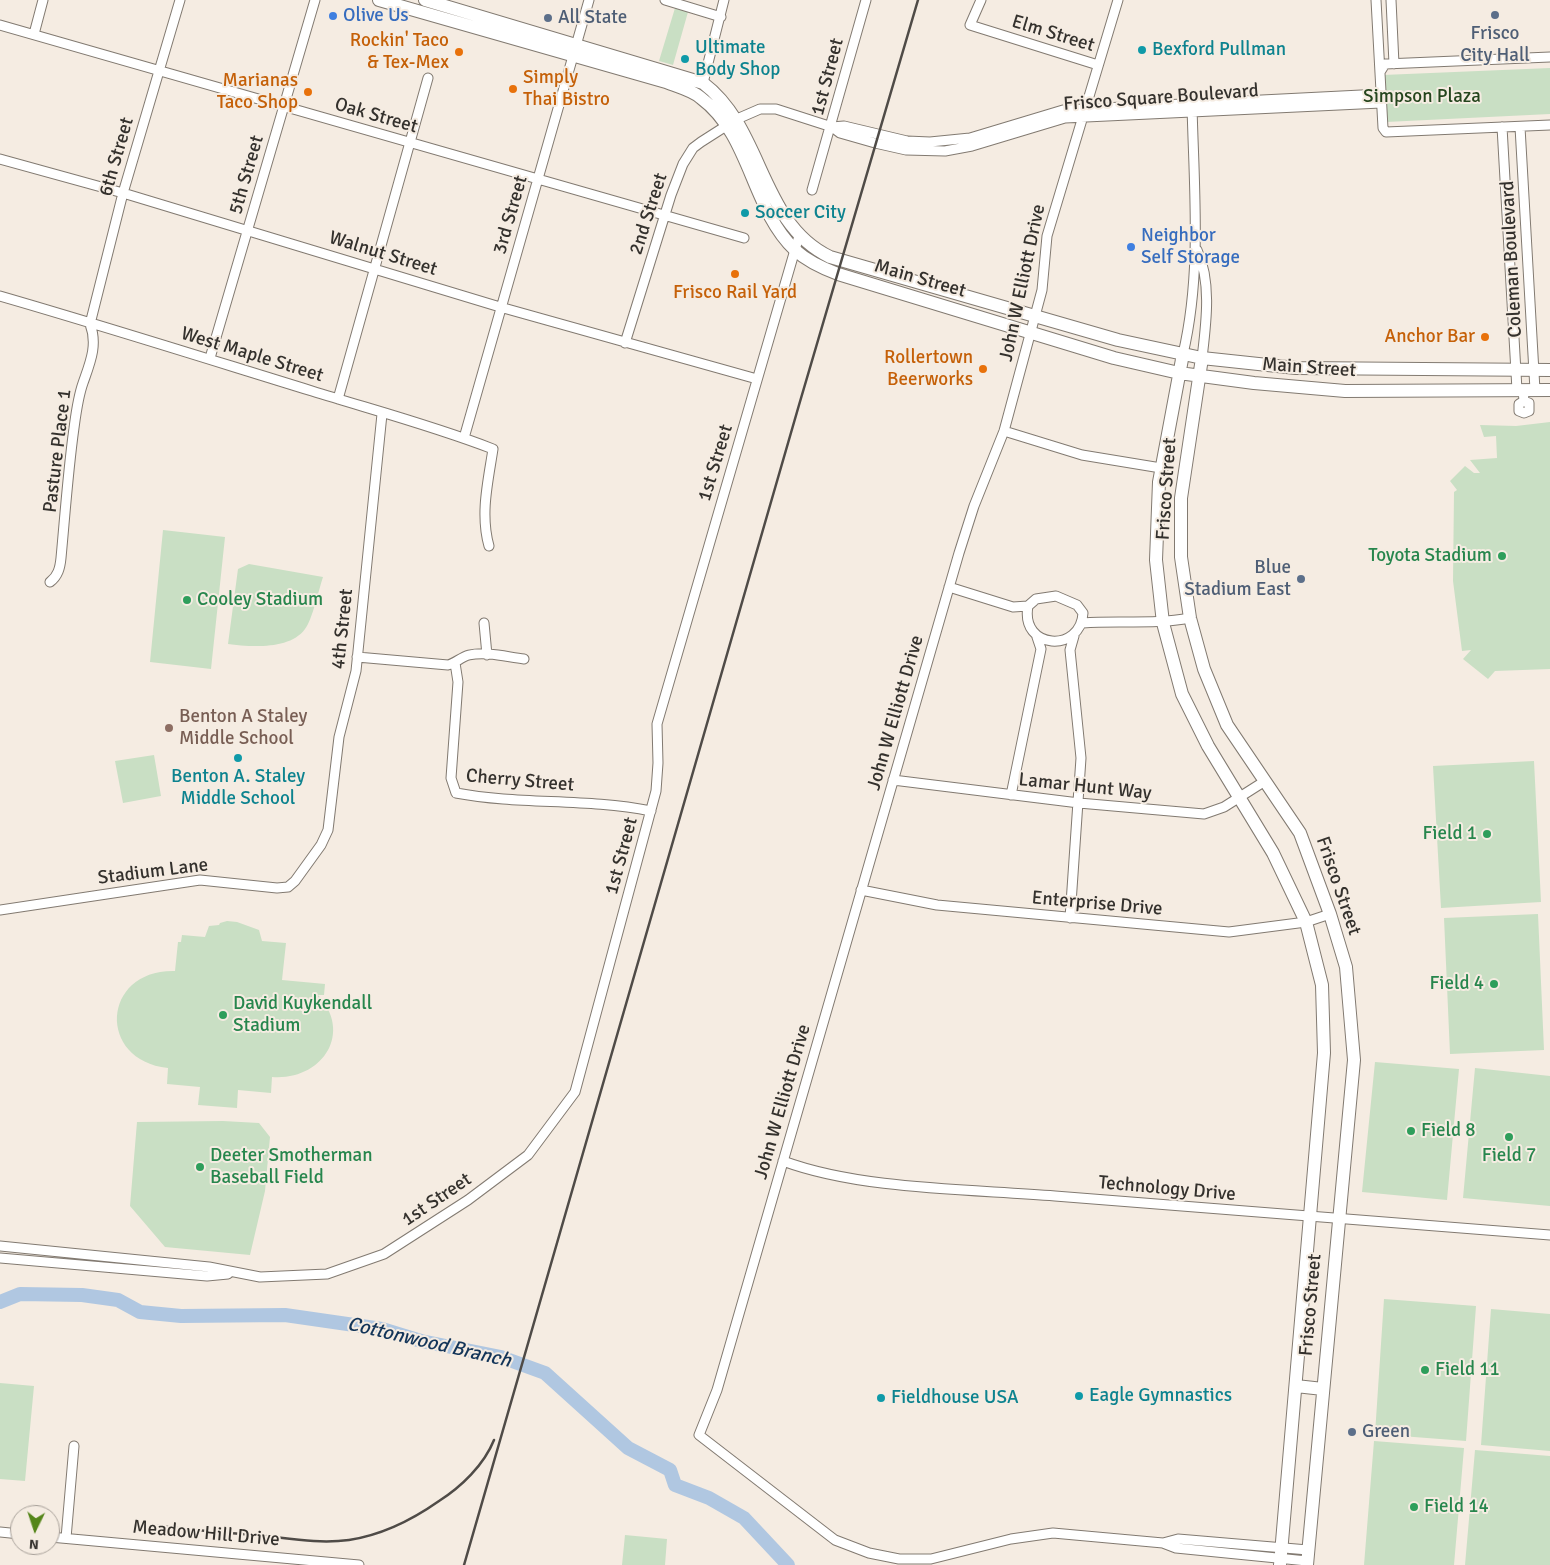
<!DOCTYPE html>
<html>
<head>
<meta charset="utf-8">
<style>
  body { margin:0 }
  #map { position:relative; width:1550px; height:1565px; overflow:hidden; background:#f5ece2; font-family:Signika,sans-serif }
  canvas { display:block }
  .north { position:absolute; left:10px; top:1505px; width:50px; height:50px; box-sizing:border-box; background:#f5ece2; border:1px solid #a8a19a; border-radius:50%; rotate:184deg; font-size:14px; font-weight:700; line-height:20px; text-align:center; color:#34312d }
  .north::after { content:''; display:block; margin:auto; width:18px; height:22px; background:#55861a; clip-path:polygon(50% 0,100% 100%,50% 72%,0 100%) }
</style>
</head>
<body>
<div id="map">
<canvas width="1550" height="1565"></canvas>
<div class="north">N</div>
</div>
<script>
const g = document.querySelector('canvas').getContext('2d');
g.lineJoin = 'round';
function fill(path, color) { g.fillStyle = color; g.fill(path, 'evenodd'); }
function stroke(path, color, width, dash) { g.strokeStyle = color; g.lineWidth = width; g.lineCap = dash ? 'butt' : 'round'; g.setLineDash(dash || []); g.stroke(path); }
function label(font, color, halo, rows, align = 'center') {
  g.font = font + ' Signika,sans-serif'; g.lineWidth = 4; g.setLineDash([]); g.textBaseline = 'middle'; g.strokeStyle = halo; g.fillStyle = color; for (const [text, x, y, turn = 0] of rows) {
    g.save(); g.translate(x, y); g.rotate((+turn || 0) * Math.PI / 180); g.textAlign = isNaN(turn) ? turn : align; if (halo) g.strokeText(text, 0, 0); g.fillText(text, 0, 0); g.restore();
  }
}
const green = new Path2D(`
  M675,8L688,12L673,65L659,61Z
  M1550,68V114L1386,122L1383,75Z
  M1550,422V669L1495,671L1488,679L1463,659L1471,650L1462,651L1453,581L1454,492L1457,490L1450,481L1465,466L1474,473H1480L1470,460L1497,458L1496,436L1484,437L1480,425L1516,426Z
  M163,530L225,537L211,669L150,662Z
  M249,564L323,577C319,589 312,621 305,629C290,650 250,647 228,644L238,569Z
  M154,755L161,796L123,803L115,761Z
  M1534,761L1541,902L1441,908L1433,766Z
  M1538,914L1544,1050L1450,1054L1444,918Z
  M227,921L237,922L259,930L262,941L286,943L282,980L325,984L324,995H318C354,1034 321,1081 272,1077L271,1093L238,1090L237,1108L198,1105L200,1087L167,1084L168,1068C96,1060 102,969 175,971L178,942H181L182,935L205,937L209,926L219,925L220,923Z
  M1375,1062L1459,1069L1447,1200L1362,1192Z
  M1475,1068L1550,1076V1206L1463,1198Z
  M223,1121L259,1123L270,1137L265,1191L250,1255L165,1247L130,1206L137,1122Z
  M1384,1299L1476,1306L1466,1441L1375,1434Z
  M1491,1309L1550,1314V1451L1481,1445Z
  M0,1383L34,1386L25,1481L0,1479Z
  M1374,1441L1464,1448L1454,1565H1364Z
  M1475,1450L1550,1456V1565H1465Z
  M625,1535L667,1539L665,1565H622Z`);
const river = new Path2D(`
  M0,1302L20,1294L82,1295L118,1300L140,1312L181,1316L285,1315L382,1329L421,1341L501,1357L545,1373L628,1448L670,1470L675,1485L709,1498L744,1518L788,1565`);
const street = new Path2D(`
  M665,0L721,17
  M981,0L970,25L1098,65
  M1118,0L1047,236L1042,290L1004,431L974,506L959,553L717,1390L699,1435L835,1540L869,1553L899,1559H931L1011,1539L1053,1533L1163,1543L1176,1548L1307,1561
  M1376,0L1383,128L1386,132L1550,125
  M1391,0L1394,64
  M0,25L744,238
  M34,34L43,0
  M1380,72L1385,64L1550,57
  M703,83L724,0
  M832,127L840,133L875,143L906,150L945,151L972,146L1065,118L1381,103
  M1502,127L1517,390
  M1520,127L1535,390
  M0,159L123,193L500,307L757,379
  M812,190L866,0
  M1197,250C1212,282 1206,324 1202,358
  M0,296C104,326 208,359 312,391C373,410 434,426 493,449C488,482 480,514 489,546
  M625,343L671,195L683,164L693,148L701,142L737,119L760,109H776L832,127L844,126L907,141L930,142L970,138L1063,110L1381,94
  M1183,354C1202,273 1194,189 1192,106
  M210,358L315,0
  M1523,390L1524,401L1519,404V411L1524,413L1529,411V403L1524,401
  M338,399L428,78
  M1004,431L1082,455L1161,468
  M464,438L589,0
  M50,582C58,576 60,568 61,558C65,515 68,471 74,428C76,413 78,397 83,383C90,363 98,345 90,324L123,193L180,0
  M949,587L1013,607L1028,606
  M1056,596L1077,605L1083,613C1081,653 1020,650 1028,606L1036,599Z
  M484,623L487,655
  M1083,623C1119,620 1153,625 1190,618
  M357,657L448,665C456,663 461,657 469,655C486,651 507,657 524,659
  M455,663L458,682L451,778L456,793C520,805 586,798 651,811
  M893,780L1079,803L1204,814L1224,807L1265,781
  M1011,795L1041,649L1037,637
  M861,890L937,905L1229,932L1306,922L1330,914
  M0,910L200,880L277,888L288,887L295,881L321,845L328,830L339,737L356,671L382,414
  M1070,918L1081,758L1070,650L1074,636
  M783,1161C861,1190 971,1189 1055,1196C1220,1210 1385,1223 1550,1235
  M0,1246L209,1267L260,1277L327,1274L384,1254L468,1200L528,1155L575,1092L656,791L658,763L657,724L799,236
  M0,1258L207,1276L228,1274
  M0,1532L20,1534
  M50,1537L359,1565
  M66,1538L74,1446
  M1163,1543L1178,1539L1308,1550`);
const secondary = new Path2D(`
  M379,0L666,82C678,87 692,90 701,98C751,135 751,208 795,250C807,261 822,268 838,274L1114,358L1179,373L1254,383L1345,391L1550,390
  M425,0L703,83C764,129 759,223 830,257L1118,340L1202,358L1296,368L1550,370
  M1183,354L1159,482L1156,560L1163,623L1182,694L1208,746L1273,853L1306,922L1322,985L1324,1053L1280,1565
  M1202,358L1181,498V557L1190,618L1204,669L1227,725L1300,833L1330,914L1346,967L1354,1060L1307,1565
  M1296,1386L1323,1389`);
const rail = new Path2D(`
  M158,1526C194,1530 229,1533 265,1536C292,1539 321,1544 349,1540C382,1535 412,1520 439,1501C461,1487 484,1465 494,1440
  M464,1565L799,405L918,0`);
const markers = [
  [1495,15,5,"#5c6f8a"],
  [333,16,5,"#3f7fe0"],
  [548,18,5,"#5c6f8a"],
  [1142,50,5,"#0f9aa8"],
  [459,52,5,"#e8710a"],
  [685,59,5,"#0f9aa8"],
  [513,89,5,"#e8710a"],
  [308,92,5,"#e8710a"],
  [745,213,5,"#0f9aa8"],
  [1131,247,5,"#3f7fe0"],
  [735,274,5,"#e8710a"],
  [1485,337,5,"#e8710a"],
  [983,369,5,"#e8710a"],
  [1502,556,5,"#2e9e5b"],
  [1301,579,5,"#5c6f8a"],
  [187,600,5,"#2e9e5b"],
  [169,728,5,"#8d6e63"],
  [238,758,5,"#0f9aa8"],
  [1487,834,5,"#2e9e5b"],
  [1494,984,5,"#2e9e5b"],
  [223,1015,5,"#2e9e5b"],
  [1411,1131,5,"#2e9e5b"],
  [1509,1137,5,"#2e9e5b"],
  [200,1167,5,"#2e9e5b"],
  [1425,1370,5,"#2e9e5b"],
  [1079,1396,5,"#0f9aa8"],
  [881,1398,5,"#0f9aa8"],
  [1352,1432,5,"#5c6f8a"],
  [1414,1507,5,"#2e9e5b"]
];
const shopNames = [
  ["Olive Us",343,16],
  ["Neighbor",1141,236],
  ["Self Storage",1141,258]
];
const serviceNames = [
  ["All State",558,18],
  ["Frisco",1495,34,"center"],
  ["City Hall",1495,56,"center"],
  ["Blue",1291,568,"right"],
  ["Stadium East",1291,590,"right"],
  ["Green",1362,1432]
];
const streetNames = [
  ["Elm Street",1053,34,17],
  ["1st Street",828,77,-75],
  ["Frisco Square Boulevard",1161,98,-4],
  ["Oak Street",376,116,16],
  ["6th Street",117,157,-74],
  ["5th Street",247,175,-74],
  ["2nd Street",649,214,-72],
  ["3rd Street",511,215,-74],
  ["Walnut Street",383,254,17],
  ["Coleman Boulevard",1512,259,-93],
  ["Main Street",920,279,16],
  ["John W Elliott Drive",1023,283,-78],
  ["West Maple Street",252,355,17],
  ["Main Street",1309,368,4],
  ["Pasture Place 1",58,451,-83],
  ["1st Street",716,463,-73],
  ["Frisco Street",1167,489,-86],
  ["4th Street",343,629,-84],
  ["John W Elliott Drive",896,713,-74],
  ["Cherry Street",520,781,5],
  ["Lamar Hunt Way",1085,787,6],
  ["1st Street",622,856,-75],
  ["Stadium Lane",153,872,-7],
  ["Frisco Street",1338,886,71],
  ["Enterprise Drive",1097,904,5],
  ["John W Elliott Drive",783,1102,-74],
  ["Technology Drive",1167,1189,5],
  ["1st Street",437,1200,-34],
  ["Frisco Street",1311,1305,-85],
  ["Meadow Hill Drive",206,1534,5]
];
const foodNames = [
  ["Rockin' Taco",449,41],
  ["& Tex-Mex",449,63],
  ["Simply",523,78,"left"],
  ["Thai Bistro",523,100,"left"],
  ["Marianas",298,81],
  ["Taco Shop",298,103],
  ["Frisco Rail Yard",735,293,"center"],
  ["Anchor Bar",1475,337],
  ["Rollertown",973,358],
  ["Beerworks",973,380]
];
const cultureNames = [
  ["Ultimate",695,48],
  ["Body Shop",695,70],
  ["Bexford Pullman",1152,50],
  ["Soccer City",755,213],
  ["Benton A. Staley",238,777,"center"],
  ["Middle School",238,799,"center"],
  ["Eagle Gymnastics",1089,1396],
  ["Fieldhouse USA",891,1398]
];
const parkNames = [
  ["Simpson Plaza",1422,97]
];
const leisureNames = [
  ["Toyota Stadium",1492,556,"right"],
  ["Cooley Stadium",197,600],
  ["Field 1",1477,834,"right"],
  ["Field 4",1484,984,"right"],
  ["David Kuykendall",233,1004],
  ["Stadium",233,1026],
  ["Field 8",1421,1131],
  ["Deeter Smotherman",210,1156],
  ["Baseball Field",210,1178],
  ["Field 7",1509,1156,"center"],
  ["Field 11",1435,1370],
  ["Field 14",1424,1507]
];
const educationNames = [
  ["Benton A Staley",179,717],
  ["Middle School",179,739]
];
const waterNames = [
  ["Cottonwood Branch",429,1343,13]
];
fill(green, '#c9dfc4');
stroke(river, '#b0c7e1', 14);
stroke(street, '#827a71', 11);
stroke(secondary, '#827a71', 14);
stroke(street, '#fff', 9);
stroke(secondary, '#fff', 12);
stroke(rail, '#4f4b47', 2.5);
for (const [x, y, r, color] of markers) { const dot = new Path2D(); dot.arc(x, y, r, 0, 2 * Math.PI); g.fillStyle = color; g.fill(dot); stroke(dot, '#f5ece2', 2); }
label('19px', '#366cbe', '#f5ece2', shopNames, 'left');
label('19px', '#4e5e75', '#f5ece2', serviceNames, 'left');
label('19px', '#34312d', '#f5ece2', streetNames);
label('19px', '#c56008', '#f5ece2', foodNames, 'right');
label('19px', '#0d838f', '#f5ece2', cultureNames, 'left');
label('19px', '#25451d', '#f5ece2', parkNames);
label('19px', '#27864d', '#f5ece2', leisureNames, 'left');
label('19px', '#785e54', '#f5ece2', educationNames, 'left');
label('italic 20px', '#133559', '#f5ece2', waterNames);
</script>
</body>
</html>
